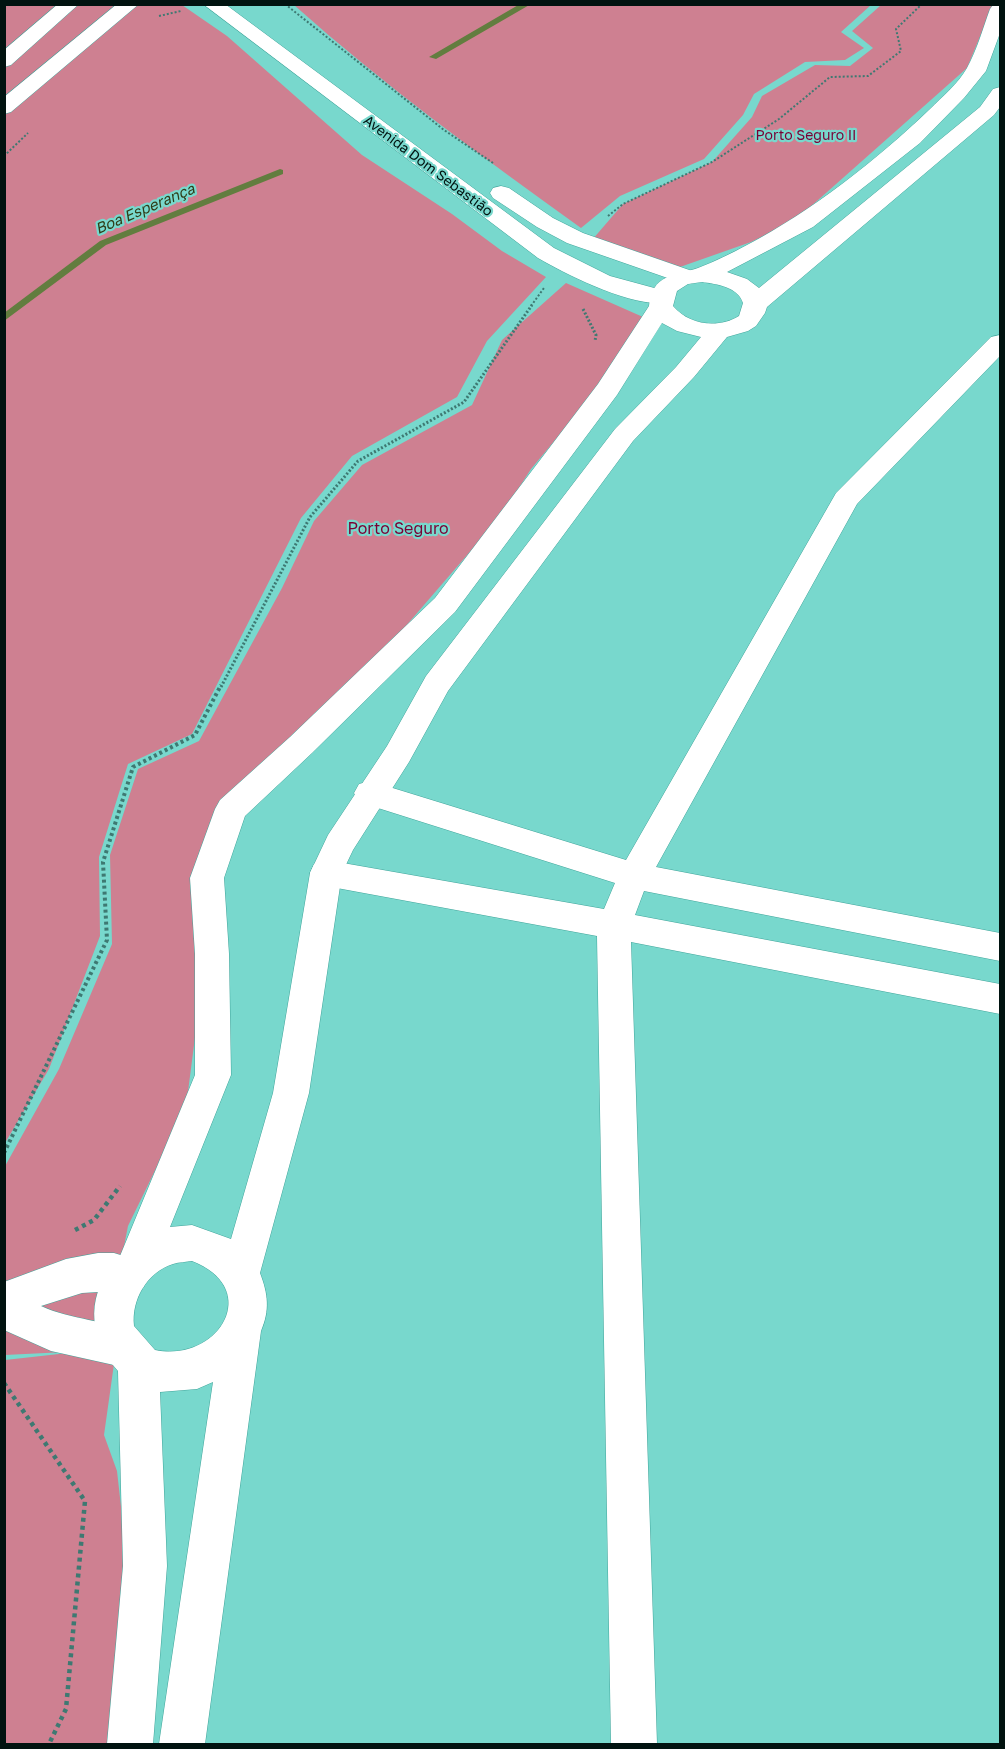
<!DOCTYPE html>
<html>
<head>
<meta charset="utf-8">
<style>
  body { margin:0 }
  #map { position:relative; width:1005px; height:1749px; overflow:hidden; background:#78d8cd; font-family:"Golos Text",sans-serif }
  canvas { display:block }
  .frame { position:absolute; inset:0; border:6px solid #011310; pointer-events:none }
</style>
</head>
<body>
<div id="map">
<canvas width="1005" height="1749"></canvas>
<div class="frame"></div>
</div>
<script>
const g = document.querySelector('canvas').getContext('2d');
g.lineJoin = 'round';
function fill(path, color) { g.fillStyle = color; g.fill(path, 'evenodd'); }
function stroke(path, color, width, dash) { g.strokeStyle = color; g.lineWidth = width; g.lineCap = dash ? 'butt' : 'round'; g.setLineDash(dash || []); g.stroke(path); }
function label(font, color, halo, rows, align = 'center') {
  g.font = font + ' "Golos Text",sans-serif'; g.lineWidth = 4.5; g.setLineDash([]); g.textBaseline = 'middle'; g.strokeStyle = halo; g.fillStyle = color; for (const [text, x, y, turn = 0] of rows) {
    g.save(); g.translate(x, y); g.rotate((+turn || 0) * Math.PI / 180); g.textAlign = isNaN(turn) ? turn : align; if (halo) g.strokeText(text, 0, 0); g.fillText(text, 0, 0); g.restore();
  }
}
const green = new Path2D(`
  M5,5H182L227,36L362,155L452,214L502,251L546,277L487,341L457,397L352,456L301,518L192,734L128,764L99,857L100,936L49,1069L5,1143Z
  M294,5H871L841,32L864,48L845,60L805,62L754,94L743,115L704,159L620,196L581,228C482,157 385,86 294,5Z
  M881,5H993L967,68L800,216L786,225L751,242L680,267L653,264L592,240L623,204L712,162L752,117L762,96L815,65L850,66L873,48L852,31Z
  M566,283L643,317L606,379L531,469L500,517L373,664L225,806L186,1107L128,1226L104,1349L114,1364L104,1435L117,1471L129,1578L128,1675L113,1744H5V1360L86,1351L5,1355L4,1168L59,1069L112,944L110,855L138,769L199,741L282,588L314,521L362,465L472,405L502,340Z`);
const stream = new Path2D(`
  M520,4H531L436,59L429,57Z
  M280,169L283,170V174L106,245L4,321V313L100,241Z`);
const pathFar3 = new Path2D(`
  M285,4L444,130L493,163
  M159,16L181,11
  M4,156L28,133
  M608,216L623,204L712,162L779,119L830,77L868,76L901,51L896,29L922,4
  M531,306L544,288`);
const pathFar2 = new Path2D(`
  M583,309L596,335L595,341
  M221,687L310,517L358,461L464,402L532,305`);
const pathFar1 = new Path2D(`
  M4,1153L107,940L103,862L133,767L195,735L221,685`);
const path = new Path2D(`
  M75,1230L94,1220L120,1186
  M4,1383L85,1501L66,1709L49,1744`);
const minor = new Path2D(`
  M58,4H79L11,65L4,67V50Z
  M117,4H139L11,112L4,114V97Z
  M203,4H225L554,248L610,276L669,292L673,297L669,302C637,310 567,275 538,258Z
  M501,186L509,188L553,218L583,233L695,272L699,277L695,282L687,284L679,282L567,243L537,227L493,198L490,193L493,188Z
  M1000,335V356L857,504L656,867L1000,933V961L644,891L635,915L1000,984V1014L631,942L657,1744H611L597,936L326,886L314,882L310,873L314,864L326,860L604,909L615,883L359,802L354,793L359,784L370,781L626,860L836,493L991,337Z
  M98,1253H114L143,1262L149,1275L143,1288L129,1294L114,1291L82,1293L41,1306C71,1320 106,1320 137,1333L143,1347L137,1361L123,1367L51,1351L4,1330V1282L66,1259Z`);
const major = new Path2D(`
  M1000,4V33L986,71L964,98L920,143L813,227L727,272L747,279L759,288L980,107L993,89L1000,87V107L994,115L767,307L765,313L756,326L748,331L727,337L694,377L633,441L448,691L409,762L353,850L342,873L309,1093L260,1273C268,1294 270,1310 261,1331L205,1744H159L213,1382L197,1389L160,1392L167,1566L153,1744H107L123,1566L118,1371C86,1335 86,1292 120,1256L195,1075V954L190,878L215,809L220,800L290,737L435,598L598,384L649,306C652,274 674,276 698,268C714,262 732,253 747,245C812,211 878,159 930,109C942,97 958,84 967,68C977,50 983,28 990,9L993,5ZM702,282C717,284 738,287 743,303L739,316C718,329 689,325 673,306L677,291L688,284ZM662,323L677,331L701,337L676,367L615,429L426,676L387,746L328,835L310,873L273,1093L231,1239L192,1225L170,1227L231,1075L229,954L224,878L245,816L312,753L455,612L617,395ZM192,1261C264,1289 218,1363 155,1350L134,1326C131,1300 147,1272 173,1264C179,1262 186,1262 192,1261Z`);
const farParknames = [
  ["Porto Seguro II",806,136]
];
const farStreetnames = [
  ["Avenida Dom Sebastião",428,166,37]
];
const farWaternames = [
  ["Boa Esperança",145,209,-23]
];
const parkNames = [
  ["Porto Seguro",398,529]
];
fill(green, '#ce8091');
fill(stream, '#627d3f');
stroke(minor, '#40a49a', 1);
stroke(major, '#40a49a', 1);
stroke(pathFar3, '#3e7972', 2, [2, 2]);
stroke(pathFar2, '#3e7972', 3, [2, 2]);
stroke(pathFar1, '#3e7972', 4, [3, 3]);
stroke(path, '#3e7972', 4.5, [4, 4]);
fill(minor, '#fff');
fill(major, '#fff');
label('14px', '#790034', '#78d8cd', farParknames);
label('14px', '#011310', '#78d8cd', farStreetnames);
label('italic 15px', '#303d19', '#78d8cd', farWaternames);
label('16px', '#790034', '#78d8cd', parkNames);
</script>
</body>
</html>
